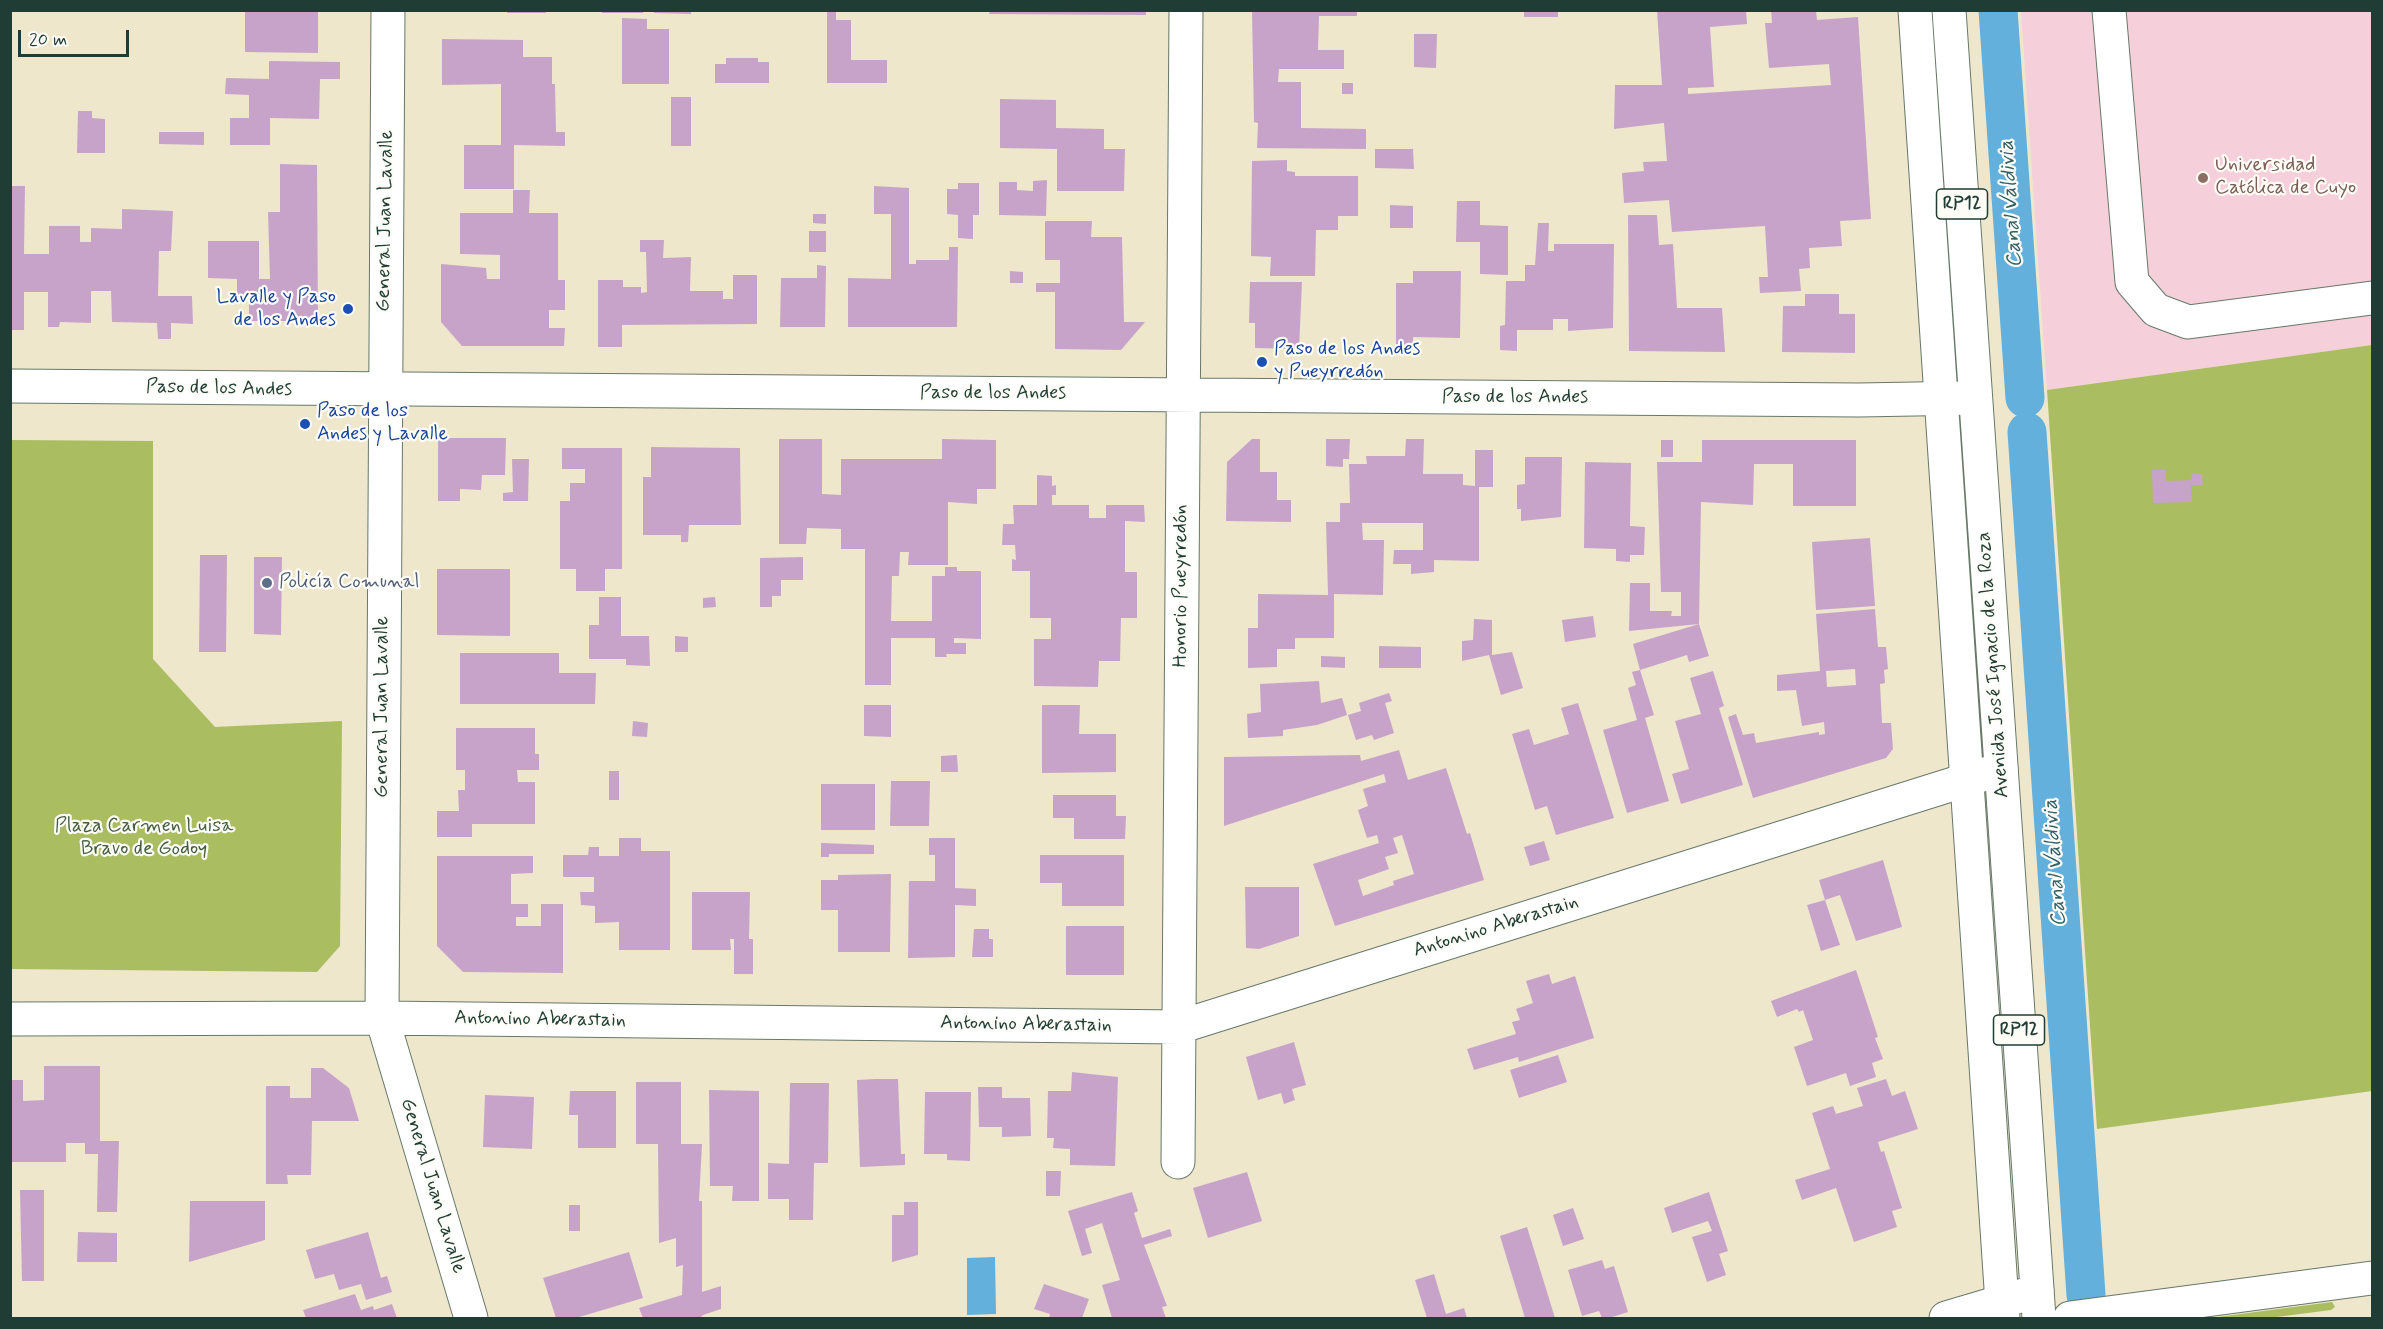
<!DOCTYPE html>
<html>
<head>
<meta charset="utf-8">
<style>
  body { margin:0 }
  #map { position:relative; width:2383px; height:1329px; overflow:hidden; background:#eee7cc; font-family:Mynerve,sans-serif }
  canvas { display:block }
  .frame { position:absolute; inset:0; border:12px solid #1f3d34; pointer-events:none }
  .scale { position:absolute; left:18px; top:30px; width:111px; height:27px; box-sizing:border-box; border:3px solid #1f3d34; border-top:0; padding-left:8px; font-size:18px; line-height:21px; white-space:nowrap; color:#1f3d34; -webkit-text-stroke:4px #fdfcf7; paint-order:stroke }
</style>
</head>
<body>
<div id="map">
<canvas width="2383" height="1329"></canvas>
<div class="frame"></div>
<div class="scale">20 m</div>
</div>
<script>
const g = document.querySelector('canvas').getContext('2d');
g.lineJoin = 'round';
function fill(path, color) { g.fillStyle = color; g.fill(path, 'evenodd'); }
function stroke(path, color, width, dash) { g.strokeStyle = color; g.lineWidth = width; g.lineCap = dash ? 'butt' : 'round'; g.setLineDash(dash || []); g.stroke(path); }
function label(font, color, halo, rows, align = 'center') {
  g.font = font + ' Mynerve,sans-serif'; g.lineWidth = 4.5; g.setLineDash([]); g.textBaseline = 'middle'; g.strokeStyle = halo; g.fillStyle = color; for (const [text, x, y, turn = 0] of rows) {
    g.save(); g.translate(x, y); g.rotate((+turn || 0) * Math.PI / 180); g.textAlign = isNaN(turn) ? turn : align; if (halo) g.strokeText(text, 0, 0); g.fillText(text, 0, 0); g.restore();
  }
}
const built = new Path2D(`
  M2021,11H2372V345L2047,390Z`);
const green = new Path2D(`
  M2372,345V1091L2097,1129L2047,390Z
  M11,440L153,441V659L215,727L342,721L340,946L317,972L11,969Z
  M2332,1302L2335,1307L2331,1310L2269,1318H2210Z`);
const water = new Path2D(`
  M995,1257L996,1314L967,1315V1258Z`);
const canal = new Path2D(`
  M1998,10L2025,398
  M2027,432L2086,1295`);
const building = new Path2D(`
  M245,10H318V53L245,52Z
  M507,10H546V13H507Z
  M602,10H643V13H602Z
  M654,10H691V14L654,13Z
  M827,10H836V20H851V60H887V83H827Z
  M990,10H1146V15L989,14Z
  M1252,10H1357V16H1319L1318,50H1344V69H1279L1278,82H1301V128L1366,129V149L1257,148L1258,123L1254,122Z
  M1524,10H1558V17H1524Z
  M1657,10H1746L1747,24L1710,27L1714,87L1688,88V94L1831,85L1829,64L1769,68L1765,23H1772L1771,10H1816L1817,20L1858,17L1871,219L1840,221L1842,246L1809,248L1810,268L1799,269L1801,291L1760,293L1759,277H1768L1765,226L1672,232L1669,200L1624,203L1622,173L1644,171L1643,162L1667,161L1664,123L1614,129L1615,85H1662Z
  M622,18L647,19V29H669V84H622Z
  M1414,34H1437L1436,68L1414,67Z
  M442,39L523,40V57H552V84H555L556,132H565V146L514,145V189H464V145H501V84L442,85Z
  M726,58H758V62H769V83H715V64H726Z
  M269,61L340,62V79H320L319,119L270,118V145H230V118H249V95L225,94L226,78L269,79Z
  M1342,83H1353V94H1342Z
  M671,97H691V146H671Z
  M1000,99L1056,100V128L1104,129V149H1125L1124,191H1057V149L1000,148Z
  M78,111H92V118L105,119V153H77Z
  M159,132H204V145L159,144Z
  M1375,149H1413L1414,169L1375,168Z
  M1287,160V171L1295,172V176H1358V216H1338V230H1316L1315,276H1270L1271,257L1251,256L1252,161Z
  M280,164L317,165L318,321H249V296L237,295V279L208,278V241H259V279H270L268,212H280Z
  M1047,180L1046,216L999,215V182H1017V190L1033,191V181Z
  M958,183H979V215H973V239L958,238V215L947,214V189H958Z
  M10,186H25L24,254H49V226H80V242H91V228L122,229V209L173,211L171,251H159L158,296H192L193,324L171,323V339H158L157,323L112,322L111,291H91V323L60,322L59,327H48V292H24V330H10Z
  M874,186L909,188V264H916V260H949V247H958L957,327H848V278L891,279V214H874Z
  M513,190H530L529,213H558V280H565V310H549V328H565L564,346H462L441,322V264L486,268L487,279H500V255L460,254V213H513Z
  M1457,201H1480V225L1508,226V275L1480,274V242H1456Z
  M1390,205L1413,206V228H1390Z
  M813,214H826V224L813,223Z
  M1628,215H1657L1659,245L1673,244L1677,308H1722L1725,352L1629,351Z
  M1045,221H1092L1091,237H1122L1124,322H1145L1121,350L1055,349V292H1036V283H1060V260H1045Z
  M1538,223H1549L1548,251H1554V244H1614L1613,328L1568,331V319H1553V330H1517V351L1500,350V326L1505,325L1506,281H1525V265H1535Z
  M809,231H826V252H809Z
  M640,240H664L663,258L691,257L690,291H723V299H733V275H757V324L622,325V347H598V280H623V287H641V293L647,292L646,252H640Z
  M817,265L826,266L825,327H780L781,278H817Z
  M1010,271L1023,272V283H1010Z
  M1413,271H1461L1460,338L1413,337V350L1396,349V283H1413Z
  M1250,282H1302L1299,349L1255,348V323H1249Z
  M1805,294H1839V314H1855V353L1782,352L1783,306H1805Z
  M438,438H506L505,475H482L481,490L460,489V501H438Z
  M779,439H822V494L841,495V459H942V439L996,440V489H977V504L948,502V565H908L909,552H900L899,576H892L891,621H932V576H945V567H957V571H981V639L954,638V643H966V654H946L947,657H935V638H891V685H865V549H841V529L807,528L806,544H779Z
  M1252,439H1260V472H1277V500H1291V522L1226,521L1227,462Z
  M1326,439H1350L1349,459H1343V467L1326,466Z
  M1406,439H1424L1423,474H1463V485L1475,486V450H1493V487H1479V561L1434,560V572L1411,574V564H1393L1394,550H1423V523H1362L1363,540H1384L1383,595L1334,594V638H1295V649H1277V667L1248,668V628H1258V594L1328,595L1326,522H1340V503H1350L1349,464H1367L1366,456H1405Z
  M1661,440H1673V457H1661Z
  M1702,440H1856V506H1793V464H1754L1753,505L1701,502L1699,624L1709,656L1689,662L1687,655L1640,670L1633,644L1699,624L1629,631L1630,583H1650V611H1672L1671,616H1681V592H1661L1657,462H1702Z
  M651,447L740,448L741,525H689L688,542H681V535H643V477H651Z
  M562,448H622V569H605V591H576V569H560V501H570V483H585V469H562Z
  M1525,457H1562L1561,517L1521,521V509H1517V485L1525,484Z
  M512,459H529L528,501H503V493L513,492Z
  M1585,462L1631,463L1630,526L1645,527L1644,555H1630V562L1616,561V549L1584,548Z
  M2152,470H2166V481L2192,480L2191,474H2202L2203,485H2191L2192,502L2153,503Z
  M1037,475L1052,476V486L1056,485V495H1052V505H1089V518H1106V505H1144L1145,522L1125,521V572H1137V618H1121L1120,661H1099L1098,687L1034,686V639H1051V618H1030V571H1012V559L1016,560L1015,545H1002L1003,524H1014L1013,505H1037Z
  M1870,538L1875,606L1816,610L1812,542Z
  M200,555H227L226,652H199Z
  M254,557H282L281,635L254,634Z
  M803,557V580H781V596H772V607H760V558Z
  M437,569H510V636L437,635Z
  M599,597H621V636H649L650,666L626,665V659H589V625H599Z
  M715,597L716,607L703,608V598Z
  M1875,609L1878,647H1886L1888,669L1884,670L1885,683L1880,684L1882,723H1891L1893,749L1886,758L1753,798L1728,717L1736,714L1743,735L1754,733L1756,743L1819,732V735L1825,734L1824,722L1802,726L1796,690L1777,691V675L1820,671L1816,614ZM1855,669L1856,685L1827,687L1826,671Z
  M1593,616L1596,637L1565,642L1562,620Z
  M1474,619L1492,620V655L1512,652L1523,688L1501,695L1489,655L1462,661V641L1473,640Z
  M675,636L688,637V652H675Z
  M1379,646L1421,647V668H1379Z
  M460,653H559V673H596L595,704H460Z
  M1321,656L1345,657V668L1321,667Z
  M1640,670L1654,715L1645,718L1669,801L1627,813L1603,730L1637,720L1628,688L1636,685L1632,672Z
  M1713,671L1724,706L1719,708L1743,785L1681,804L1672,774L1689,769L1675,721L1701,714L1690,678Z
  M1319,681L1321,703L1342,698L1347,715L1317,725L1283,730V736L1248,738L1247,714L1261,712L1260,684Z
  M1389,693L1392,701L1385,703L1394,733L1374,740L1372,735L1356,740L1348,715L1361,711L1359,703Z
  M1578,703L1614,818L1556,835L1547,806L1535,810L1512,734L1529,729L1534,745L1569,734L1561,708Z
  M864,705H891V737L864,736Z
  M1042,705H1080L1079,734H1116V772L1042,773Z
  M633,721L648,723L647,737L632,736Z
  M456,728H535V754H539V770H517L518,782H535V824H472V837H437V811H459L458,790H465V770H456Z
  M1399,750L1408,780L1446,768L1467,834L1470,833L1484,880L1335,926L1313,864L1379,843L1377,835L1367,838L1358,810L1368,806L1363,789L1386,782L1384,774L1224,826V757L1360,755L1361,761ZM1402,835L1414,874L1393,881L1394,885L1363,896L1358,880L1389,869L1385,857L1398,853L1393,838Z
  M957,755L958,772H941V756Z
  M609,771H619V800H609Z
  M891,781H930L929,826H890Z
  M821,784H875V830H821Z
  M1053,795H1116V816H1126L1125,839H1074V818H1053Z
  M619,838H641V851H670V950H619V922L595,923V906L581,905L580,892H594V877H563V855H588L589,847H599V856H619Z
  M929,838H955V888L976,889V906L955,905V957L908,958L909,881H935V855H929Z
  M1544,841L1550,860L1530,866L1524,847Z
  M821,843L874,845V854H829V857H821Z
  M1040,855H1124V906H1062V883H1040Z
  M437,856H533V873L511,874V904H528V917H516V926H541V904H563V973L463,972L437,946Z
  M1883,860L1902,927L1856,941L1840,895L1825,900L1819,880Z
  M891,874L890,952H838V910H821V880H838V875Z
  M1245,887H1299V936L1259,949L1246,948Z
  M692,892H750L749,939H753V974H734V939H730L731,950H692Z
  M1825,900L1840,945L1821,951L1807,905Z
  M1066,926H1124V975H1066Z
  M974,929H989V939H993V957H972Z
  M1856,970L1878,1037L1875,1038L1883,1059L1872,1063L1876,1077L1850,1086L1846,1073L1807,1086L1794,1047L1813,1040L1803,1010L1799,1012L1797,1009L1777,1017L1771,1001Z
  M1549,974L1552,984L1575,976L1594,1038L1519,1062L1518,1057L1474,1070L1467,1049L1516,1034L1512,1022L1520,1020L1516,1009L1533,1003L1526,981Z
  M1294,1042L1306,1085L1292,1089L1295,1100L1284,1104L1281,1093L1258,1100L1246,1057Z
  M1558,1055L1567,1082L1519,1098L1510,1070Z
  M44,1066H100V1141H119L117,1212H97L98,1154H85V1143H66V1162H10V1080H23V1101L44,1100Z
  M311,1068H323L349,1088L359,1121H312L311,1175H287L288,1184H266V1086H290V1098H311Z
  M1072,1072L1118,1077L1115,1166L1070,1165V1149L1053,1148L1054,1138H1047L1048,1091H1071Z
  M875,1079H898L901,1154H905V1165L860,1167L857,1080Z
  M1886,1079L1892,1096L1905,1091L1918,1129L1878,1142L1881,1152L1884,1151L1902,1208L1892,1211L1897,1227L1854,1242L1836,1188L1802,1200L1795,1180L1830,1169L1812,1113L1833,1106L1836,1114L1863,1106L1857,1088Z
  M636,1082H681V1144H702L699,1201H702V1292L721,1286V1309L703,1315L700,1318H643L639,1308L682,1295L683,1265L676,1267V1238L659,1243L658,1144H636Z
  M790,1083H829L828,1163H814L813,1220H789V1199H768V1163L789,1164Z
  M978,1087H1002V1098H1030L1031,1136L1002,1137V1127H979Z
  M709,1090L759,1091V1201H732L733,1186H710Z
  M570,1091H616V1148H578V1115H569Z
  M925,1092H971L970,1161L947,1160V1154H924Z
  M485,1095L534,1097L532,1149L483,1147Z
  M1046,1171H1061L1060,1196H1046Z
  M1247,1172L1262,1221L1208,1238L1193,1188Z
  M20,1190H44V1281H22Z
  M1132,1192L1138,1211L1134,1213L1142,1238L1170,1229L1172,1236L1144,1245L1167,1306L1162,1307L1166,1318H1112L1102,1285L1120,1280L1102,1223L1085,1229L1092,1253L1082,1256L1068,1211Z
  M1709,1192L1728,1251L1719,1254L1726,1275L1707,1282L1692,1237L1712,1231L1708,1221L1672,1233L1664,1208Z
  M190,1201H265V1240L189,1262Z
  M904,1202H918V1255L892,1262V1215H904Z
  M569,1205H580V1231H569Z
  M1573,1208L1584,1239L1563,1246L1553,1215Z
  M1527,1227L1555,1318H1525L1500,1236Z
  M78,1232L117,1233V1262H77Z
  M368,1232L381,1278L387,1276L392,1292L366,1300L361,1284L339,1290L334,1274L315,1279L306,1250Z
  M629,1252L643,1298L576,1318H556L543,1278Z
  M1602,1260L1605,1269L1614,1266L1628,1312L1609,1318H1602L1599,1311L1582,1316L1568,1270Z
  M1434,1274L1446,1314L1464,1308L1467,1318H1427L1415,1280Z
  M1044,1284L1089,1299L1082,1318H1049L1050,1314L1034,1309Z
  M355,1294L361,1310L373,1306L374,1310L392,1304L397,1318H306L303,1310Z`);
const minor = new Path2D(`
  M388,10L382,1018L471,1318
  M2109,10L2132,282L2156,310L2188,322L2372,298
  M10,386L1859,400L1971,398
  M10,1019L382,1018L1179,1027L2001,769
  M1178,1162L1186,10
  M1946,1318L2037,1291
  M2070,1318L2372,1278`);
const major = new Path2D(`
  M1915,10L2003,1318
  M1949,10L2039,1318`);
const markers = [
  [2203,178,6,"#8d6e63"],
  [348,309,6,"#1a4fb4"],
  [1262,362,6,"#1a4fb4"],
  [305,424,6,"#1a4fb4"],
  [267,583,6,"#5c6f8a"]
];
const shields = [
  [1962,204,51],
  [2019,1030,51]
];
const shieldNames = [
  ["RP12",1962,204],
  ["RP12",2019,1030]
];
const educationNames = [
  ["Universidad",2215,166],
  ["Católica de Cuyo",2215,189]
];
const streetNames = [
  ["General Juan Lavalle",386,221,-89],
  ["Paso de los Andes",219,389,1],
  ["Paso de los Andes",993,394],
  ["Paso de los Andes",1515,398],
  ["Honorio Pueyrredón",1182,586,-90],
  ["Avenida José Ignacio de la Roza",1994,665,-94],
  ["General Juan Lavalle",383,707,-90],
  ["Antonino Aberastain",1496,927,-17],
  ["Antonino Aberastain",540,1020,1],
  ["Antonino Aberastain",1026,1025,1],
  ["General Juan Lavalle",432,1186,73]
];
const transitNames = [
  ["Lavalle y Paso",336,298,"right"],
  ["de los Andes",336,321,"right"],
  ["Paso de los Andes",1274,350],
  ["y Pueyrredón",1274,373],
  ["Paso de los",317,412],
  ["Andes y Lavalle",317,435]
];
const serviceNames = [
  ["Policía Comunal",279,583]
];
const parkNames = [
  ["Plaza Carmen Luisa",144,827],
  ["Bravo de Godoy",144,850]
];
const waterNames = [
  ["Canal Valdivia",2012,204,-94],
  ["Canal Valdivia",2056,863,-94]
];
fill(built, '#f5cfda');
fill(green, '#aabd61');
fill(water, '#63b0dc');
stroke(canal, '#63b0dc', 39);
fill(building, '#c7a3ca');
stroke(minor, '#677869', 35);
stroke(major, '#677869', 35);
stroke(minor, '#fff', 33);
stroke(major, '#fff', 33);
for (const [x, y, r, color] of markers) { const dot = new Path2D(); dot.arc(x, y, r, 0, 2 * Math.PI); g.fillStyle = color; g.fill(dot); stroke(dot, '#fdfcf7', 2); }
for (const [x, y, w] of shields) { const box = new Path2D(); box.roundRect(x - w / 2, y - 15, w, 30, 4.5); g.fillStyle = '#fdfcf7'; g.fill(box); stroke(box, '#1f3d34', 1.5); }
label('bold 18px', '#1f3d34', null, shieldNames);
label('20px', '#785e54', '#fdfcf7', educationNames, 'left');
label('20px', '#1f3d34', '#fdfcf7', streetNames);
label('20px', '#164399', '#fdfcf7', transitNames, 'left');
label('20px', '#4e5e75', '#fdfcf7', serviceNames, 'left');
label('20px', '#425d3f', '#fdfcf7', parkNames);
label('italic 21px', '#336066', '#fdfcf7', waterNames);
</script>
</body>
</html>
